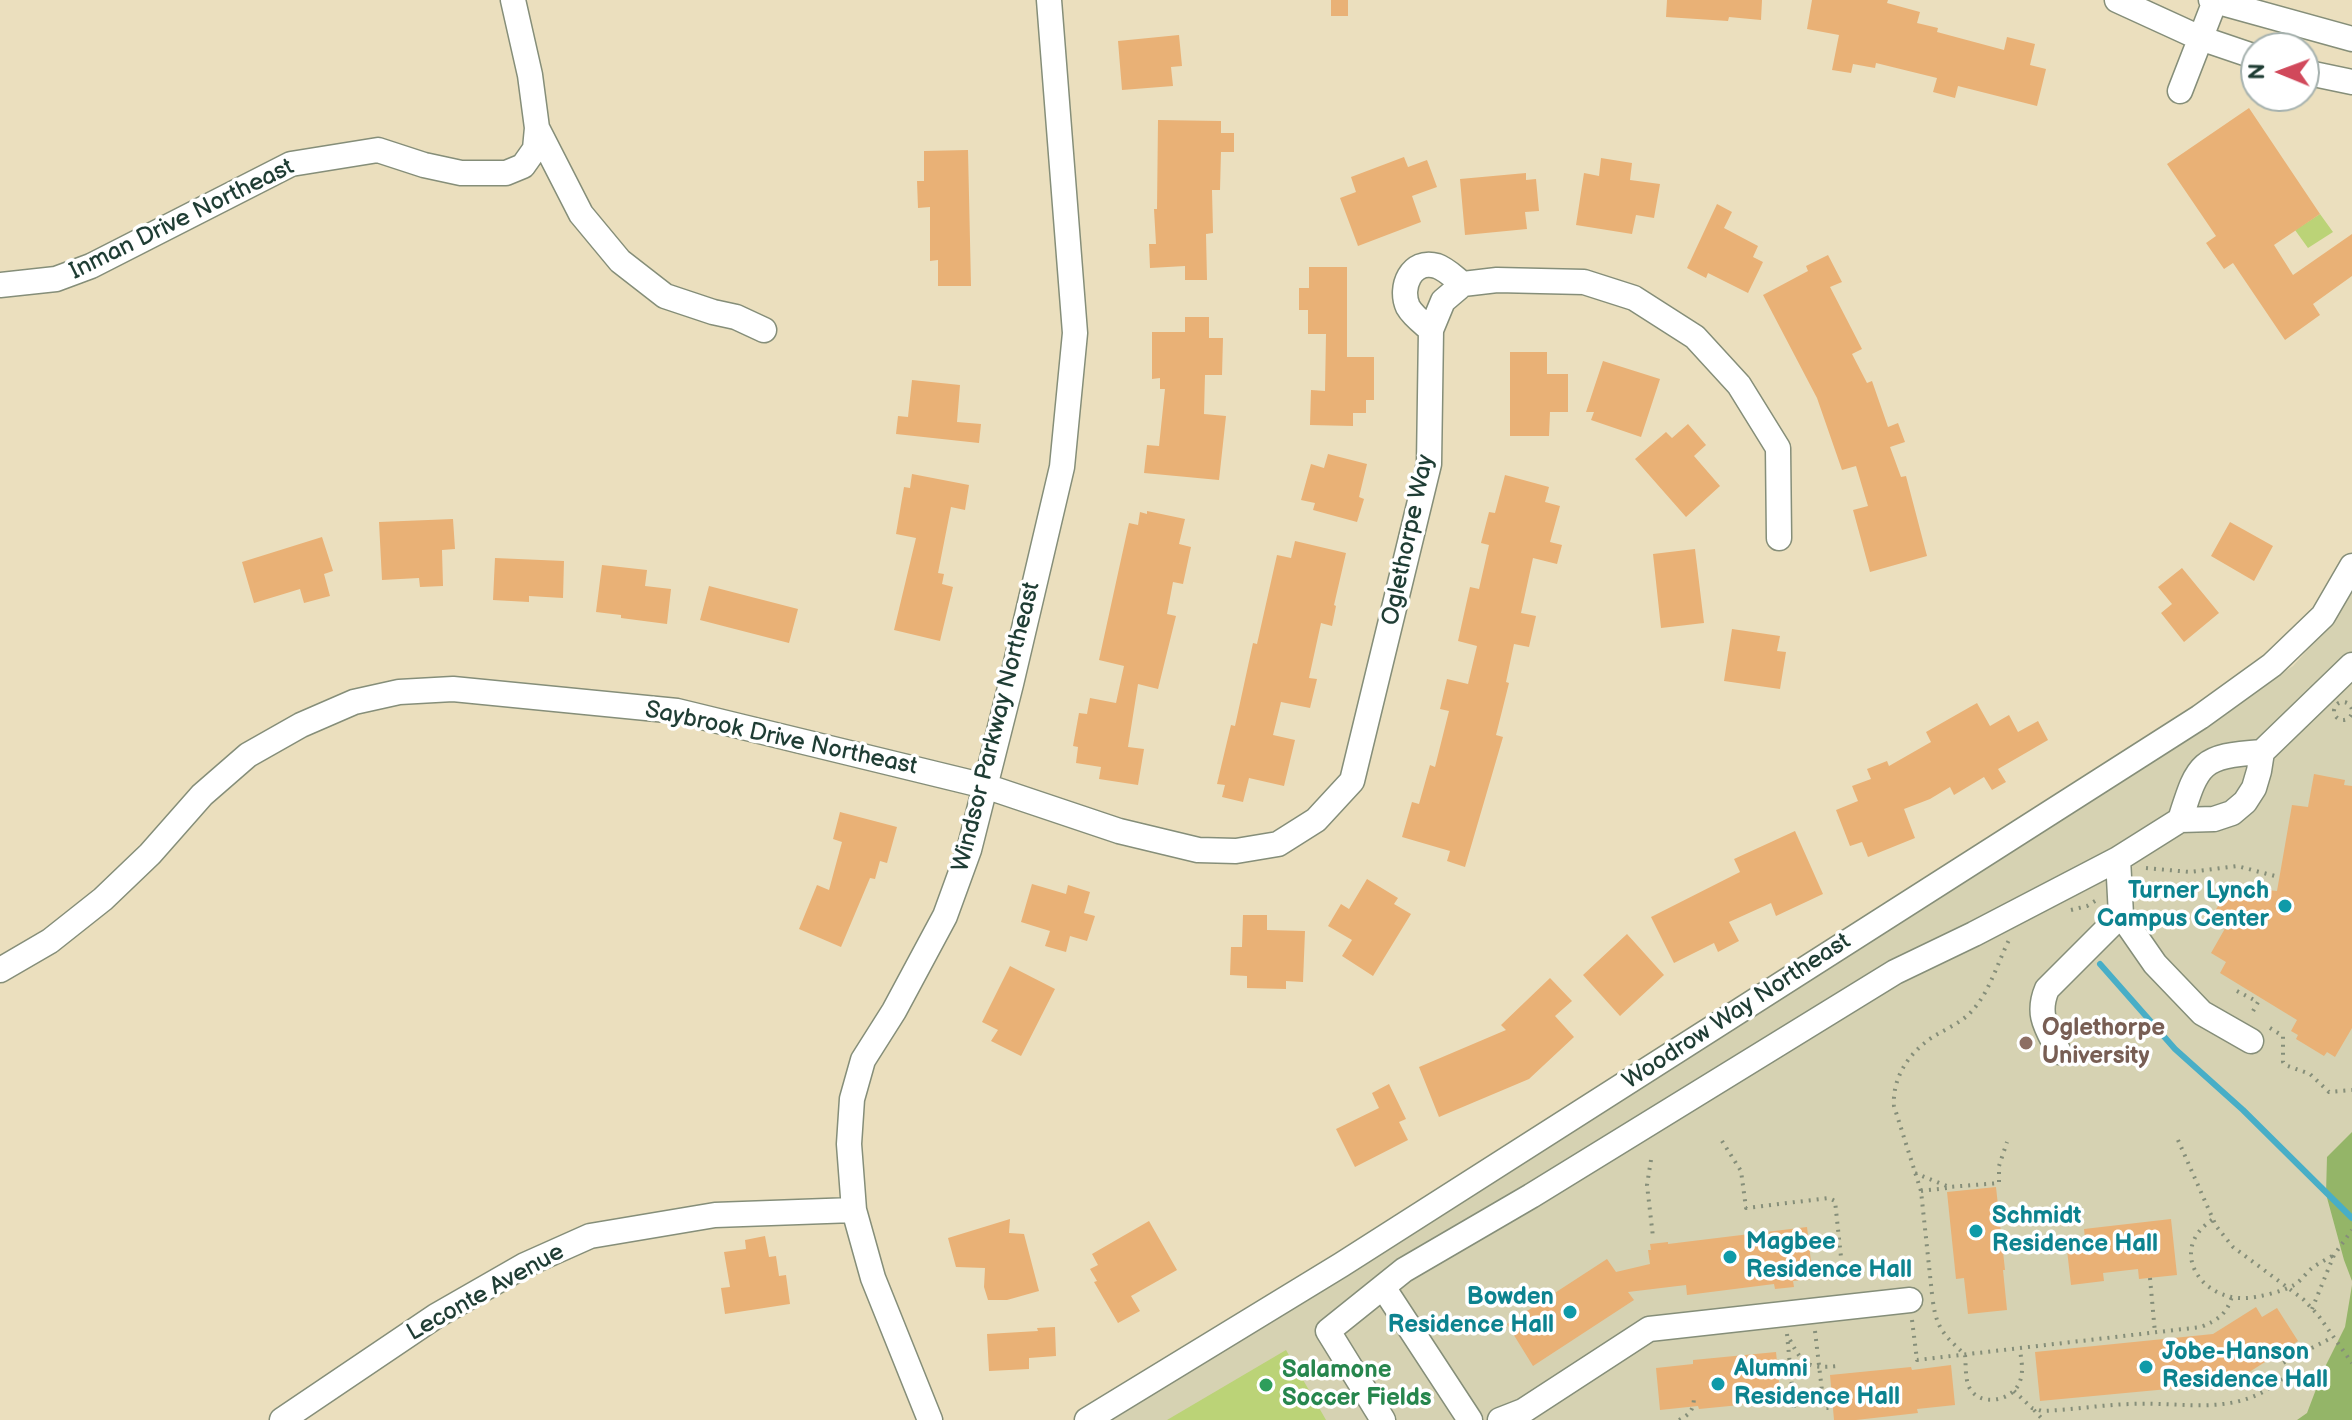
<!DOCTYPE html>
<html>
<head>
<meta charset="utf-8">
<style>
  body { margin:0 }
  #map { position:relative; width:2352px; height:1420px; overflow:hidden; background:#ebdfbe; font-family:"Balsamiq Sans",sans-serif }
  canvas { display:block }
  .north { position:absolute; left:2240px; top:32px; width:80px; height:80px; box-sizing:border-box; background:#fff; border:2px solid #a5b1ae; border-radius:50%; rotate:271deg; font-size:22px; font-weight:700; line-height:32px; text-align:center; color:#1f3d34 }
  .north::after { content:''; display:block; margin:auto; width:28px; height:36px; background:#d1495b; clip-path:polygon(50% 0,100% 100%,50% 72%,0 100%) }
</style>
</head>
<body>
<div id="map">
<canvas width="2352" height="1420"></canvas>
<div class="north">N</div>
</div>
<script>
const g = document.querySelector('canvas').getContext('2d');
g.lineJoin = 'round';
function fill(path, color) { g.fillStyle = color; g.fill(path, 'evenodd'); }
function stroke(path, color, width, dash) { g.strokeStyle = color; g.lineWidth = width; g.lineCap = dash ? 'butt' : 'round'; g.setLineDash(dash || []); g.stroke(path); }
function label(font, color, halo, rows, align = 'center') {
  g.font = font + ' "Balsamiq Sans",sans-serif'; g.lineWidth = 7; g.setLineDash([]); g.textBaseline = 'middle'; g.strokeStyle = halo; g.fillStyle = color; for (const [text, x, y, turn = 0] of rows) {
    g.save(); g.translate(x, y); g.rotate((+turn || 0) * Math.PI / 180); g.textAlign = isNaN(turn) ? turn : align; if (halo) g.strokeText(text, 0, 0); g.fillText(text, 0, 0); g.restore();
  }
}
const built = new Path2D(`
  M2352,585V1420H1108L2293,666L2321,635Z`);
const green = new Path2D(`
  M2320,214L2333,232L2308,248L2295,230Z
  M1286,1350L1326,1420H1167Z`);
const forest = new Path2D(`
  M2352,1132V1281L2344,1260L2326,1194L2327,1157Z
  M2352,1285V1420H2297L2307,1413L2323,1371L2345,1327Z`);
const stream = new Path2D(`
  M2100,964L2175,1049L2243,1110L2352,1218`);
const building = new Path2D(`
  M1331,0H1348V16H1331Z
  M1667,0H1762L1761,20L1729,17L1728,21L1666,17Z
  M1812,0H1888L1887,3L1920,12L1917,23L1938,28L1937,32L2004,50L2007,37L2035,44L2030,65L2046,69L2037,106L1958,86L1955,98L1933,92L1937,78L1876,63L1875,68L1853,64L1851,73L1832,70L1839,35L1807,29Z
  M1179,35L1182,66L1171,67L1173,86L1122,90L1118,41Z
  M2249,108L2320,214L2274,245L2293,275L2352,234V276L2313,304L2320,315L2285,340L2233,263L2224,269L2206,243L2216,236L2167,164Z
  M1158,120L1221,121V133H1234V152H1221L1220,190H1212L1213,233L1206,234L1207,280H1185V266L1150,268L1149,244H1156L1154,209H1157Z
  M968,150L971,286H938V260L930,261V207L918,208L917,181H924V151Z
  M1404,157L1408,167L1427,160L1437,187L1412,196L1421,222L1358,246L1340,198L1356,192L1351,177Z
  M1601,158L1632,163L1630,180L1660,184L1654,218L1636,215L1632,234L1576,225L1584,173L1599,176Z
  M1526,173V180L1536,179L1539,211L1525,212L1527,229L1465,235L1460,179Z
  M1717,204L1732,212L1724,228L1758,246L1753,257L1763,262L1748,293L1708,273L1706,278L1687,268Z
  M1828,255L1842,282L1830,287L1862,349L1852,354L1867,383L1872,381L1888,427L1898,423L1905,442L1890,447L1901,477L1906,476L1927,556L1870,572L1853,510L1868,506L1856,466L1842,470L1817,398L1763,295L1808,271L1806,266Z
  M1309,267H1347V357H1374V400H1366V413H1353V426L1310,425L1311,390L1325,391L1326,334H1308V310H1299V288H1309Z
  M1185,317H1209V338H1223L1222,375H1205L1204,414L1226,416L1219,480L1144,473L1147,445L1159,446L1165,389H1160V378L1152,379V332H1185Z
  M1510,352H1547V374H1568V412H1550L1549,436H1510Z
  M1603,361L1660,379L1641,437L1591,420L1594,412H1586Z
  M912,380L960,385L957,422L981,424L979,443L896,434L898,416L908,417Z
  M1688,424L1706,445L1694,456L1720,486L1686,517L1635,459L1666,432L1672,438Z
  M1328,454L1367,464L1359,497L1364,499L1357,522L1313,510L1315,503L1301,500L1311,464L1324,468Z
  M912,474L969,485L965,510L951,507L938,573L944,574L942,584L953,587L940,641L894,630L916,538L896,534L904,487L910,488Z
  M1505,475L1549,487L1545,502L1560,506L1550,542L1562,545L1557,564L1533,558L1521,613L1536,616L1529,647L1514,644L1506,682L1509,683L1496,735L1503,737L1465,867L1447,861L1450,851L1402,837L1412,802L1419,804L1430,765L1435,767L1449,711L1440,709L1447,679L1468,684L1477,646L1458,641L1470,587L1479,589L1489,545L1481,543L1489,512L1495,513Z
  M1147,511L1185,519L1179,544L1191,547L1183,584L1173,582L1167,614L1176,616L1158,689L1138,684L1128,747L1144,749L1138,785L1099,779L1101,767L1076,763L1078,747L1073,746L1079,713L1087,714L1090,698L1116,703L1124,666L1099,660L1129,523L1138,525L1140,512L1147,514Z
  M453,519L455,549L442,550L443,586L420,587L419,578L382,580L379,522Z
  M2230,522L2273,546L2254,581L2211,556Z
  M322,537L333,571L324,574L330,596L304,603L300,589L254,603L242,562Z
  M1295,541L1346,553L1334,605L1336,606L1332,626L1321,623L1309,678L1317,679L1310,708L1281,702L1273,735L1295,740L1284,786L1249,778L1243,802L1222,797L1225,785L1217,784L1231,725L1235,726L1253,643L1257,644L1277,555L1291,558Z
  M1695,549L1704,623L1661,628L1653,554Z
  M495,558L564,561L563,598L529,596V602L493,600Z
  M602,565L647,570L645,586L671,589L667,624L621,618V615L596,612Z
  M2182,568L2219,613L2184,642L2161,613L2172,604L2158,587Z
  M709,586L798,609L789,643L700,620Z
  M1732,629L1780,636L1777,651L1786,652L1780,689L1724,681Z
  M1977,703L1990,726L2009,715L2018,732L2038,721L2048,740L1998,769L2006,782L1992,790L1984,777L1954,795L1950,787L1930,799L1904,809L1915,838L1868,857L1862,842L1850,846L1836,810L1858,801L1852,786L1871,779L1867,769L1887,761L1889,766L1931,742L1926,732Z
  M2314,774L2345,780L2344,785L2352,786V1028L2335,1057L2327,1052L2324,1056L2296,1039L2298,1035L2291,1031L2297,1020L2220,973L2226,962L2211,953L2227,925L2212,916L2229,888L2243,896L2248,888L2277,891L2292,805L2308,807Z
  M840,812L897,827L887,863L880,861L875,879L870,878L841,947L799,929L817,885L829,890L842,842L833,839Z
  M1795,831L1823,894L1776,916L1771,903L1729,922L1739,941L1718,952L1714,943L1674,963L1651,917L1740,872L1734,859Z
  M1367,879L1398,898L1394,904L1411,914L1373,976L1342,956L1352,940L1328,926L1341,904L1349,909Z
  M1032,884L1066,894L1068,885L1090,892L1084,913L1095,916L1087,941L1070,936L1066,952L1045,946L1050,931L1021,922Z
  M1243,915H1267V930L1305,931L1303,982L1286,981V989L1247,988V976L1230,975L1231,947H1242Z
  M1627,934L1664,975L1620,1016L1583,975Z
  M1010,966L1055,989L1021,1056L991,1041L998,1030L982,1022Z
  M1550,978L1572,1001L1555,1016L1574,1037L1529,1079L1439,1117L1419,1067L1506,1030L1501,1025Z
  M1389,1084L1406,1119L1399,1122L1408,1140L1355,1167L1336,1129L1379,1108L1372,1093Z
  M1996,1187L2005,1270H2003L2007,1310L1968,1314L1964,1278L1956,1279L1947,1192Z
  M1010,1219L1009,1233L1024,1234L1039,1291L1007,1300H988L984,1287L985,1268L956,1267L948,1238Z
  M2171,1219L2177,1275L2139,1279L2138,1269L2103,1273L2104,1281L2071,1285L2067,1250L2086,1248L2084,1229Z
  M1149,1221L1177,1270L1131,1296L1140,1311L1118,1323L1094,1282L1097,1281L1090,1269L1098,1265L1092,1254Z
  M1807,1227L1813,1279L1793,1281L1794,1287L1775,1289L1774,1284L1687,1295L1686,1285L1628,1292L1634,1300L1533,1366L1507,1324L1607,1259L1616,1272L1650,1264L1648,1250H1651L1650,1244L1668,1242V1244Z
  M765,1236L769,1257L776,1256L779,1276L786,1275L790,1304L725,1314L721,1288L730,1287L724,1252L746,1249L745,1240Z
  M2256,1307L2262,1317L2277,1308L2298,1341L2232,1383L2040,1401L2035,1352L2213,1334Z
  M1055,1327L1056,1356L1029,1358V1369L989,1371L987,1334L1038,1331L1037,1328Z
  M1776,1352L1781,1401L1699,1409L1698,1406L1660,1410L1656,1368L1693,1364V1360Z
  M1951,1365L1955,1405L1917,1409L1918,1413L1856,1420H1834L1830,1375L1911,1367L1912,1370Z`);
const path = new Path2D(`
  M2334 711a9 9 0 1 1 18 0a9 9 0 1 1-18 0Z
  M2146,868L2190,872L2237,866L2275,876
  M2071,910L2087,906L2100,898
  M2237,991L2258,1002L2251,1015L2252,1016
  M2270,1028L2283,1036V1062L2285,1065L2310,1074L2329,1092L2352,1090
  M2178,1140L2216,1226L2233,1247L2303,1299L2318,1315L2352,1363
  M1722,1141L1741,1171L1746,1208L1829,1198L1835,1201L1844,1285
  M1651,1160L1647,1185L1653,1237
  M1915,1173L1949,1187L1999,1183V1166L2007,1142
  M1921,1191L1947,1188
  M2212,1220C2168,1249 2200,1300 2245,1298C2257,1298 2284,1291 2294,1285C2301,1281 2306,1273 2312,1268C2319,1263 2327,1259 2334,1255
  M2150,1278L2155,1333
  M1932,1294L1921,1191L1894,1106C1892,1076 1911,1050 1936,1035C1948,1028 1962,1022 1972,1011C1990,991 1997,964 2009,940
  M1933,1302C1937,1331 1946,1336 1965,1355C1966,1364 1965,1378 1969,1387C1979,1408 2014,1401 2020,1381C2024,1371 2021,1359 2020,1349
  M2312,1309L2334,1255L2352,1230
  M1912,1320L1917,1360L2201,1327C2218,1320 2227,1314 2232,1296
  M1815,1331L1824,1408H1829
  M1787,1334L1794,1408
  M1790,1340C1803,1365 1808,1369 1837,1366
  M2014,1391L2032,1408L2042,1411C2071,1410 2100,1405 2130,1404C2190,1401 2240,1420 2290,1372L2283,1363L2333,1337
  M2034,1410L2043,1420
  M1679,1420C1691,1414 1694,1409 1694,1395`);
const minor = new Path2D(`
  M2117,0L2200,38L2256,57
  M2211,0L2352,39
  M2304,72L2352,82
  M2180,91L2215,1
  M537,128L581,214L620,261L665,296L713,312L736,317L764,330
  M0,285L56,279L91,266L291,164L378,150L424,165L461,173H506L523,166L535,149L537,128L530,75L513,0
  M1431,330C1423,323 1413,316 1408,307C1399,288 1411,258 1437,266C1446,269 1456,279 1463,284
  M2180,820C2198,764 2199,756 2262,752
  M2121,915L2155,964L2202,1013L2251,1041
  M0,970L50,941L103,899L150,854L202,795L248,755L301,725L354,702L399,692L453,689L677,711L985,786L1119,831L1198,850L1236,851L1278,844L1316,820L1352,781L1429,464L1431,330L1443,301L1463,284L1497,280L1584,282L1634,298L1695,337L1739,385L1778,448L1779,538
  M2059,1052C2047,1028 2036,1015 2047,989L2121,915L2118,859
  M1383,1287L1470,1420
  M282,1420L436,1316L525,1265L590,1236L715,1215L854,1210
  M930,1420L873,1278L854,1210L849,1144L852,1099L863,1060L894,1011L945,916L969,850L1011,684L1062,467L1075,333L1049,0
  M1087,1420L1341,1265L2200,717L2272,665L2323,616L2352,566
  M1383,1420L1328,1331L1404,1270L1531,1196L1895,972L1974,934L2118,859L2180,820L2214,819L2232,813L2245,802L2254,788L2259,771L2262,752L2352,665
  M1500,1420L1523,1411L1649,1329L1910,1300`);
const markers = [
  [2285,906,8,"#0f9aa8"],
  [2026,1043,8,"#8d6e63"],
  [1976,1231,8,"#0f9aa8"],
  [1730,1257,8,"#0f9aa8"],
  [1570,1312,8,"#0f9aa8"],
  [2146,1367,8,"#0f9aa8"],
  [1718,1384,8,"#0f9aa8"],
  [1266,1385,8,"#2e9e5b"]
];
const streetNames = [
  ["Inman Drive Northeast",182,220,-26],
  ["Oglethorpe Way",1409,540,-78],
  ["Windsor Parkway Northeast",997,727,-76],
  ["Saybrook Drive Northeast",781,739,12],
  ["Woodrow Way Northeast",1737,1012,-33],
  ["Leconte Avenue",486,1293,-29]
];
const cultureNames = [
  ["Turner Lynch",2269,892,"right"],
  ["Campus Center",2269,920,"right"],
  ["Schmidt",1992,1217],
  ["Residence Hall",1992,1245],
  ["Magbee",1746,1243],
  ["Residence Hall",1746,1271],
  ["Bowden",1554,1298,"right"],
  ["Residence Hall",1554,1326,"right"],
  ["Jobe-Hanson",2162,1353],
  ["Residence Hall",2162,1381],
  ["Alumni",1734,1370],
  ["Residence Hall",1734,1398]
];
const educationNames = [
  ["Oglethorpe",2042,1029],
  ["University",2042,1057]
];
const leisureNames = [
  ["Salamone",1282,1371],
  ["Soccer Fields",1282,1399]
];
fill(built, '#d6d2b2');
fill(green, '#bbd377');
fill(forest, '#94b568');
stroke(stream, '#48aec7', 6);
fill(building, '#e9b176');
stroke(minor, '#858e79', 27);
stroke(path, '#858e79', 4, [2, 6]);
stroke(minor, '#fff', 24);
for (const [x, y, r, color] of markers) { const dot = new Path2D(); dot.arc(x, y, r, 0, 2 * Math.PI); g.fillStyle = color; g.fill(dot); stroke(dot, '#fff', 3); }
label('24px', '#1f3d34', '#fff', streetNames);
label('bold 24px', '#0d838f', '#fff', cultureNames, 'left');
label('bold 24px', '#785e54', '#fff', educationNames, 'left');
label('bold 24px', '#27864d', '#fff', leisureNames, 'left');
</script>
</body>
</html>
